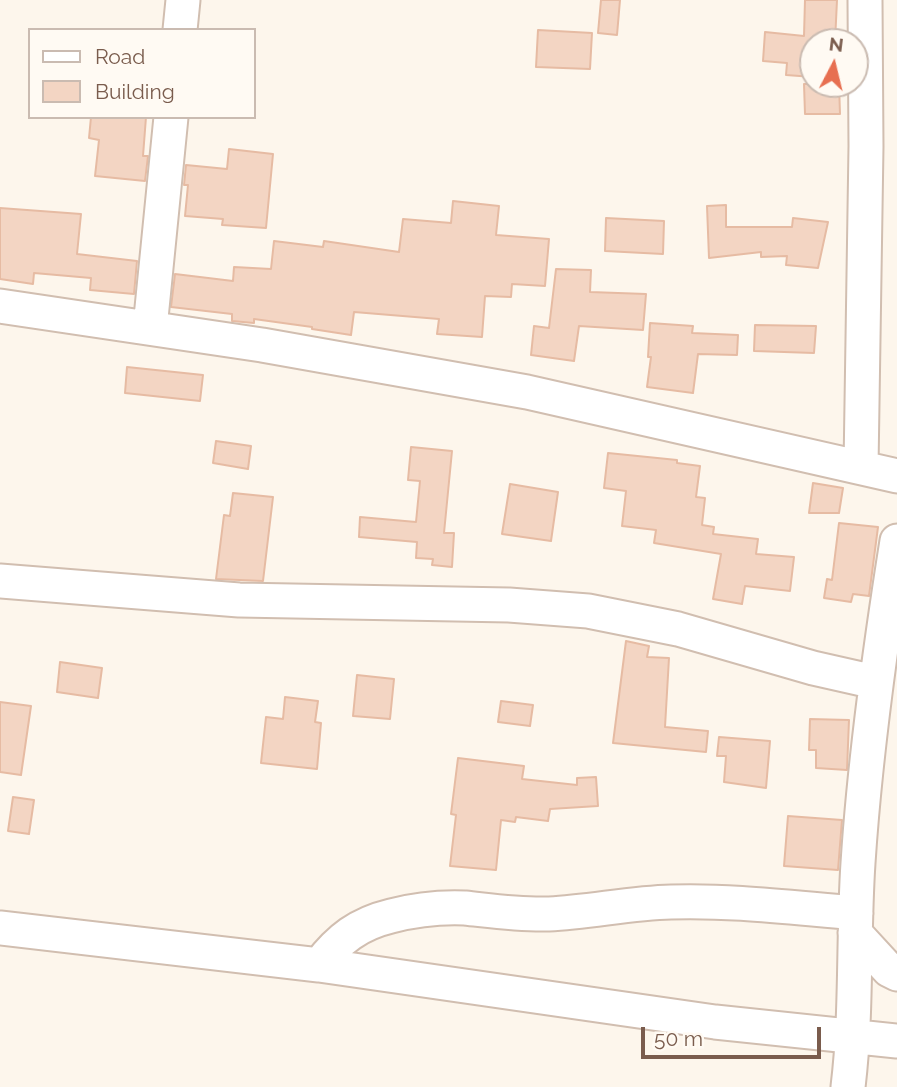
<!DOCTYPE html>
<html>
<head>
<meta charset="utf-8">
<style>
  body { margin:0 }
  #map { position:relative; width:897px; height:1087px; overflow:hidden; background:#fdf6ec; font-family:Raleway,sans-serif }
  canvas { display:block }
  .legend { position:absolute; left:28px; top:28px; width:228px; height:91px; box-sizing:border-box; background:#fffaf3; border:2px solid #cabbb1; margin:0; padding:9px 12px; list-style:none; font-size:21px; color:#7a5c4d }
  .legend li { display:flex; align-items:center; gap:14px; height:35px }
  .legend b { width:35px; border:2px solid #cabbb1 }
  .north { position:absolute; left:799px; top:28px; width:70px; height:70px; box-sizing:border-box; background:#fffaf3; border:2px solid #cabbb1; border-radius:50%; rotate:7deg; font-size:19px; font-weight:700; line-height:28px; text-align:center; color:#7a5c4d }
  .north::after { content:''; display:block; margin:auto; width:24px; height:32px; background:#e76f51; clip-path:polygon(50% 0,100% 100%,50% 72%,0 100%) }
  .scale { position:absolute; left:641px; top:1027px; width:180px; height:32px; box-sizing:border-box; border:4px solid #7a5c4d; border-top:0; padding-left:9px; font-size:21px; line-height:24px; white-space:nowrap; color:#7a5c4d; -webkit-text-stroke:5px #fffaf3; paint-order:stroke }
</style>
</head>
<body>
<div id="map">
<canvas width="897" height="1087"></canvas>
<ul class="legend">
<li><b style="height:9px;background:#fff"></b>Road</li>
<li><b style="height:19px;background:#f3d5c3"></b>Building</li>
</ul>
<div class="north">N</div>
<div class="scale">50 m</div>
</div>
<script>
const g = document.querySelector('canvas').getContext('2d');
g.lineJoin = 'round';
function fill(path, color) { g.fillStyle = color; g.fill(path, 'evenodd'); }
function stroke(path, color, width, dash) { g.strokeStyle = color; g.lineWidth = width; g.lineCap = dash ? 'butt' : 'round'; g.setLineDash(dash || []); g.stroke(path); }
const building = new Path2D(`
  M601,0H620L617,35L598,33Z
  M805,0H837L835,42H813V77L786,75L787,63L763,61L765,32L804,36Z
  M538,30L592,33L590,69L536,67Z
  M804,84H839L840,114H805Z
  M91,117H146L143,156H148L145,181L95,176L99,140L89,138Z
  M229,149L273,154L266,228L222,225L223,219L185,216L188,185H184L186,165L227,169Z
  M453,201L499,206L496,235L549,239L545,286L512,284L511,297L485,296L482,337L437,334L439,319L354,312L351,335L312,329V327L254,319V323L232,321V314L171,307L175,274L233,281L234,267L271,269L274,241L323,247L324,241L399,252L403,219L451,223Z
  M726,205V227H792L793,218L828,222L818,268L786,265L787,256L761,257V252L709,258L707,206Z
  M0,208L81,214L77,254L137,261L134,294L90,290L91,278L34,273L33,284L0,279Z
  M606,218L664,221L663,254L605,251Z
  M556,269L591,270L590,292L646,294L643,330L579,326L574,361L531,355L534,326L549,328Z
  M650,323L693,326L692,333L738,335L737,355L698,354L693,393L647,387L651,357H648Z
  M755,325L816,326L814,353L754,351Z
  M127,367L203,375L200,401L125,393Z
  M216,441L251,446L248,469L213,463Z
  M411,447L452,451L444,533H454L452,567L432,565L433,559L416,558L417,542L359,537L360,517L416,522L420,481L408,480Z
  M608,453L677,460V463L700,466L696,497L705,498L702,525L714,527L713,534L758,539L756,554L794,557L790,591L745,586L742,604L713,599L721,554L654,543L656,530L622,526L626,491L604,488Z
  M813,483L843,488L839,513H809Z
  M510,484L558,492L551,541L502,534Z
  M233,493L273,497L263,581L216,579L224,515L230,516Z
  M839,523L878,527L869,596L853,594L851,602L824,598L827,579L832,580Z
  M626,641L649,646L647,657L669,658L665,727L708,731L706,752L613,743Z
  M60,662L102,668L98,698L57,692Z
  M357,675L394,679L390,719L353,716Z
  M285,697L318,701L315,722L321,723L317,769L261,763L266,717L283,719Z
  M501,701L533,705L530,726L498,722Z
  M0,702L31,706L21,775L0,772Z
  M810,719L849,720L847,770L816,768V750H809Z
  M719,737L770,741L766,788L724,782L726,756H717Z
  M458,758L524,766L522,779L577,785V778L596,777L598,806L550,809L548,821L516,817L515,822L501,820L496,870L450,866L456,815L451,814Z
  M13,797L34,800L29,834L8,831Z
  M788,816L842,820L838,870L784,866Z`);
const minor = new Path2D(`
  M180,30L183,0
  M0,306L262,345L527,392L897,476
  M150,328L171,117
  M861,467L866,146L865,0
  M0,581L239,600L509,605L588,611L678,629L813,668L875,682
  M0,928L319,965L715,1022L897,1041
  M855,933L889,970L897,974
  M319,965C339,939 358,924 391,916C414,910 441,907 465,908C493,911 520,915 549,914C590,912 630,903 671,902C732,900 794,908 856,913
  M848,1087C857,1013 853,938 858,863C865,755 880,648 897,541`);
fill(building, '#f3d5c3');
stroke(building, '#e6bba3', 2);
stroke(minor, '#d1beb0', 37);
stroke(minor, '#fff', 33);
</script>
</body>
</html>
